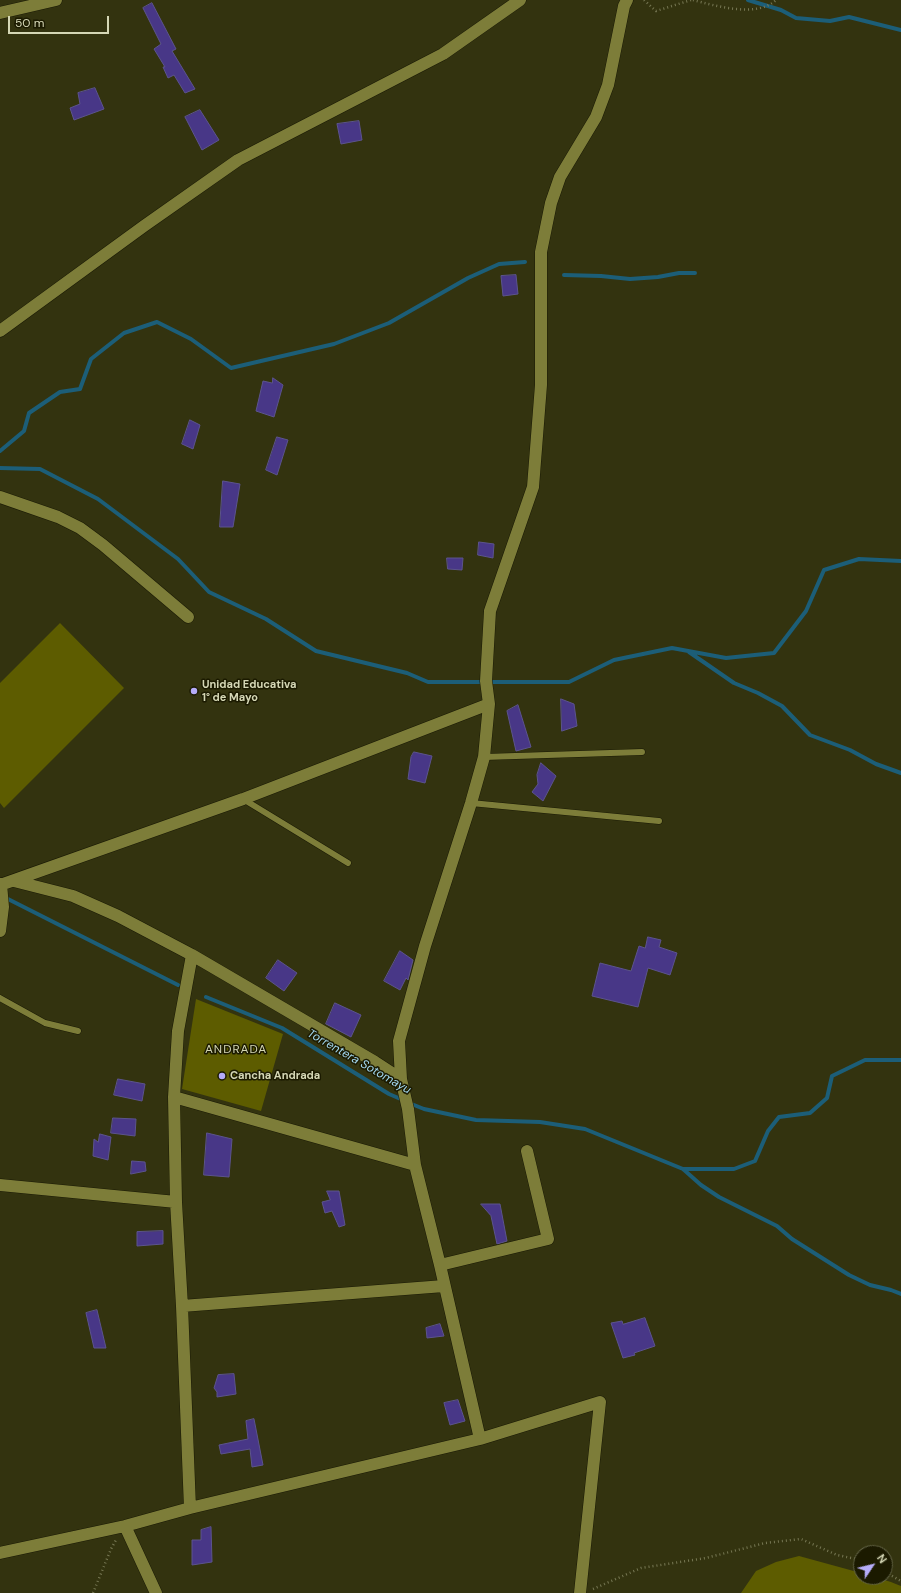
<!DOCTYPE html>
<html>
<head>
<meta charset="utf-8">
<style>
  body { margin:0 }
  #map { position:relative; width:901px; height:1593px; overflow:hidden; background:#33330f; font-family:"DM Sans",sans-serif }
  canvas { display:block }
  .north { position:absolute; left:853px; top:1545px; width:40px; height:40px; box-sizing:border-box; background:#1b1a00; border:1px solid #656648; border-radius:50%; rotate:55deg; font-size:11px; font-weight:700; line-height:16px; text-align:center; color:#d5d7b5 }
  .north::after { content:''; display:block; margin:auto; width:14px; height:18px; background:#b5acf8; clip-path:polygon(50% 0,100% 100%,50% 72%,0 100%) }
  .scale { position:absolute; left:8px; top:16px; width:101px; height:18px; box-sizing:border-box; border:2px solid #d5d7b5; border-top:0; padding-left:5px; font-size:12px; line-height:14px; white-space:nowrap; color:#d5d7b5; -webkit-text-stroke:3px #1b1a00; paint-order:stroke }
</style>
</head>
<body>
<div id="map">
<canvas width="901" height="1593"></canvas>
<div class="north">N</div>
<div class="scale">50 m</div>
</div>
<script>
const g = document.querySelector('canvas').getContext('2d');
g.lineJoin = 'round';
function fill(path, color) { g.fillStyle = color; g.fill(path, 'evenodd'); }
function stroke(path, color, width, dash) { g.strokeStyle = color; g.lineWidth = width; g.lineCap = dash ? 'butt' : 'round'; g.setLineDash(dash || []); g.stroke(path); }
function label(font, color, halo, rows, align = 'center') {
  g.font = font + ' "DM Sans",sans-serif'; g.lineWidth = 3; g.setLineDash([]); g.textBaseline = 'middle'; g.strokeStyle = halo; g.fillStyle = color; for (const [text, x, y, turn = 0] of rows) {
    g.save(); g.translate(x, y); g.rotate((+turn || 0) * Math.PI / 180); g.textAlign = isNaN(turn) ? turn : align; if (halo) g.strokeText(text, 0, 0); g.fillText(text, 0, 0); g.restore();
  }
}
const green = new Path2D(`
  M60,623L124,688L4,808L0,803V683Z
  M196,999L283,1034L261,1111L182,1089Z
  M799,1556L861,1573V1577C876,1577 887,1580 901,1586V1593H741L756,1571L776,1562Z`);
const stream = new Path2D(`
  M748,0L781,10L796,18L830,21L849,17L901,30
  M564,275L601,276L630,279L658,277L679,273H695
  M0,451L24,431L29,413L60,392L80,389L91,359L124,333L157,322L191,339L231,368L334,344L389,323L468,278L499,264L525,262
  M0,468L40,469L98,499L178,559L209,592L266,619L316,651L407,673L428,682H569L614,660L672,648L726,658L774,653L806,611L824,570L859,559L901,561
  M689,652L734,683L758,693L782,706L810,735L850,750L876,764L901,773
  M4,897L178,985
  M206,997L282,1028L389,1094L403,1100
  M409,1103L424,1109L476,1120L540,1122L585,1129L683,1169H734L755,1161L768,1131L779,1117L810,1113L827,1098L832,1076L865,1060H901
  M683,1169L701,1185L719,1197L777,1226L792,1239L849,1275L870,1285L891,1290L901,1294`);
const building = new Path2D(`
  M152,3L176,49L172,51L195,89L185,93L174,75L168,78L163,67H165L154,49L161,44L143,8Z
  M95,88L104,109L74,120L70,108L80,104L78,93Z
  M200,110L219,140L202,150L185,117Z
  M359,121L362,140L341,144L337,124Z
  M516,275L518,294L503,296L501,276Z
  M273,378L283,385L274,417L256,411L263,381L272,383Z
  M190,420L200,425L193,449L182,444Z
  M277,437L288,440L277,475L266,470Z
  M223,481L240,484L233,527H220Z
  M479,542L494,544L493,558L478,555Z
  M447,558H463L462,570L448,569Z
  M561,699L574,704L577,726L562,731Z
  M518,705L531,747L516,751L507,711Z
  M414,752L432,756L425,783L408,779L411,757Z
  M541,763L556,776L543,801L532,792L538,784L537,775Z
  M648,937L661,940L659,947L677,953L670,975L648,968L638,1007L592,996L600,963L631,971L639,946L645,948Z
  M400,951L413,960L408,980L406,978L400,990L384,981Z
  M278,960L297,973L284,991L266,978Z
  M335,1003L361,1015L351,1037L326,1024Z
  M118,1079L145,1084L142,1101L114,1095Z
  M113,1118L136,1119L135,1136L111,1133Z
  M207,1133L232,1139L229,1177L204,1175Z
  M100,1134L111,1137L108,1160L93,1156L94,1139L98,1142Z
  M132,1161L145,1162L146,1171L131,1174Z
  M327,1191H339L345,1225L339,1227L332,1211L325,1213L322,1202L330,1200Z
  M481,1204H500L507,1241L497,1244L491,1216Z
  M163,1231V1244L137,1246V1232Z
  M97,1310L106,1348H94L86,1313Z
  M645,1318L655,1346L634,1353L635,1355L623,1358L611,1323L622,1321L623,1324Z
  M440,1324L444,1336L427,1338L426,1328Z
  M234,1374L236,1394L217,1397V1392L214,1388L218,1375Z
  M458,1400L465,1421L450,1425L444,1403Z
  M254,1419L263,1465L252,1467L250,1449L221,1454L219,1445L248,1439L246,1421Z
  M211,1527L212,1562L192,1565V1540H201V1530Z`);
const path = new Path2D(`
  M644,0L656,11L691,0
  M693,0C716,6 757,18 776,0
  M885,1572L901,1581
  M593,1589L641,1568L706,1558L765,1543L801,1539L837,1555L861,1560
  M93,1593L111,1549L116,1540`);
const lane = new Path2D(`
  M484,757L642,752
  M243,799L348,863
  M471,803L659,821
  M0,998L45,1023L78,1031`);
const street = new Path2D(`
  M0,13L56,0
  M0,331L144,226L238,160L443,54L520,0
  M0,497L58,517L80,528L103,545L188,617
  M14,881L73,896L118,916L192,955L375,1062L401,1079
  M0,885L243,799L489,704
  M0,931L3,907L1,884
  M174,1097L415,1165
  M0,1185L176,1202
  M440,1265L548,1239L527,1151
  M182,1306L444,1286
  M480,1439L440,1265L415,1165L408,1109L401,1079L399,1041L425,946L471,803L484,757L489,704L486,681L490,611L533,487L541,385V252L551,203L560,177L596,117L608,85L624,6L627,0
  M190,1508L182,1306L176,1202L174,1097L178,1031L192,955
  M125,1526L156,1593
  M0,1553L125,1526L190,1508L480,1439L600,1402L580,1593`);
const markers = [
  [194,691,4,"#b5acf8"],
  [222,1076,4,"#b5acf8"]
];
const poiNames = [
  ["Unidad Educativa",202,685],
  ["1° de Mayo",202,698],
  ["Cancha Andrada",230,1076]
];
const neighbourhoodNames = [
  ["ANDRADA",236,1050]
];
const waterNames = [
  ["Torrentera Sotomayu",359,1062,30]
];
fill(green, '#5d5c00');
stroke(stream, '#1c5e78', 4);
fill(building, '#483787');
stroke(building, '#5c548d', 1);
stroke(lane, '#1a1a05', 7);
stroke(street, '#1a1a05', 13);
stroke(path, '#777854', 2.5, [1, 3]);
stroke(lane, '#7d7d39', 6);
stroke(street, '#7d7d39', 12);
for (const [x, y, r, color] of markers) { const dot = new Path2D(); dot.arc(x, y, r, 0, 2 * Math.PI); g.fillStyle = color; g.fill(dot); stroke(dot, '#1b1a00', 1.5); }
label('bold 11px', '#d5d7b5', '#1b1a00', poiNames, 'left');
g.letterSpacing = '1px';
label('12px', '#d5d7b5', '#1b1a00', neighbourhoodNames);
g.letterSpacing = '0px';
label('italic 12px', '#a4d8f0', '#1b1a00', waterNames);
</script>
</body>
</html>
